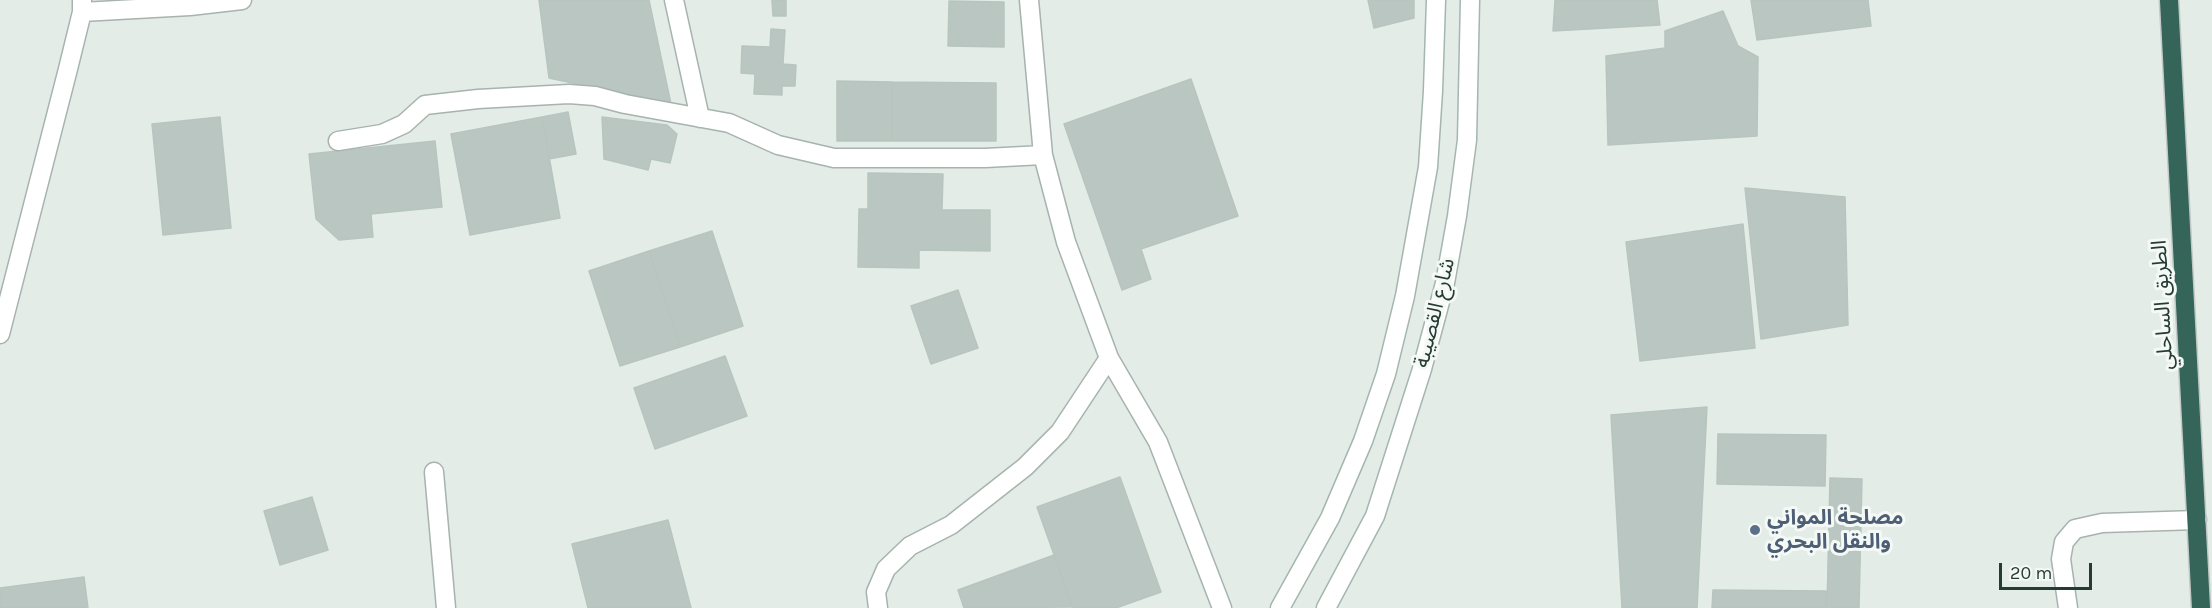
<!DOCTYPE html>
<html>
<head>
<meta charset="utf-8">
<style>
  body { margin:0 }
  #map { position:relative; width:2212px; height:608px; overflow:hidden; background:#e4ece8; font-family:Karla,sans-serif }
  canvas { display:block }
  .scale { position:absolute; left:1999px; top:563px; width:93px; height:27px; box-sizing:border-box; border:3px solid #263b35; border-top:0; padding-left:8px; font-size:18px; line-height:21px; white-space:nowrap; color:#263b35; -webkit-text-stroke:4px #f4f9f6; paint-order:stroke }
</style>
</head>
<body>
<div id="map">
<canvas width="2212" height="608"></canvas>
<div class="scale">20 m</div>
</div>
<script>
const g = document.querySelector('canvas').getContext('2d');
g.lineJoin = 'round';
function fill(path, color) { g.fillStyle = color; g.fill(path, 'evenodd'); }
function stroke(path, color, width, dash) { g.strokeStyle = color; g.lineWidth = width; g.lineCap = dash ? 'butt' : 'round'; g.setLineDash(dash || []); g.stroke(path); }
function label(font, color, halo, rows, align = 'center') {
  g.font = font + ' Karla,"Noto Sans Arabic",sans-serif'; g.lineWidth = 6; g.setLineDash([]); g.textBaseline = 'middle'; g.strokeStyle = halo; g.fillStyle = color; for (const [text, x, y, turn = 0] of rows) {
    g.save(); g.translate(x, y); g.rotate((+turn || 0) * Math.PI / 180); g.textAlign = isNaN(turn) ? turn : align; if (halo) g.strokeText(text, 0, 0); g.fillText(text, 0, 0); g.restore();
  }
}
const building = new Path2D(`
  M539,0H649L671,104L549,78Z
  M772,0H786V16H773Z
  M1368,0H1414V18L1374,28Z
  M1555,0H1657L1660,25L1553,31Z
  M1751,0H1868L1871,26L1757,40Z
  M949,1L1004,2V47L948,46Z
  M1723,11L1738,46L1758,57L1757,136L1608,145L1606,56L1665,48V31Z
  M771,29L785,30L783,64L796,65L795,86H782V95L754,94L755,74L741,73L742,46L770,47Z
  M1191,79L1238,216L1141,249L1151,279L1122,290L1064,124Z
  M837,81L892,82V141H837Z
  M892,82L996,83V141H892Z
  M568,112L576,154L549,159L542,117Z
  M220,117L231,228L163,235L152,124Z
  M542,117L560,218L470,235L451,134Z
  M602,117L667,125L677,134L670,163L651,159L648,170L604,159Z
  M435,141L442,207L371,214L373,237L339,240L316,219L309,154Z
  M868,173L943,174L942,210H990V251L919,250V268L858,267L859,209H868Z
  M1745,188L1845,197L1848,325L1761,339Z
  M1743,224L1755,348L1640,361L1626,242Z
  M712,231L743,326L680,347L649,251Z
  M649,251L680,347L620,366L589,271Z
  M958,290L978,348L931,364L911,306Z
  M725,356L747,416L655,449L634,388Z
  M1707,407L1697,608H1622L1611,415Z
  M1718,434L1826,435L1825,486L1717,484Z
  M1120,477L1161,592L1116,608H1073L1037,507Z
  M1830,478L1862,479L1859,608H1827Z
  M312,497L328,550L280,565L264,511Z
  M668,520L691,608H588L572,544Z
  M1054,555L1072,607L964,608L958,590Z
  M84,577L88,608H0V588Z
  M1713,590L1826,591V608H1712Z`);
const street = new Path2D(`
  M674,0L700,118
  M1029,0L1043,155L1066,242L1109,358L1158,442L1222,608
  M82,12L190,6L242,0
  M338,141L382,134L404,124L425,105L478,99L569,94L595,96L625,104L729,123L778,145L834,158H985L1043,155
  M0,334L68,69L82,12V0
  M434,472L446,608
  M878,608L876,592L886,569L910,546L951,525L1025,467L1060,432L1109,358
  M2068,608L2061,559L2064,542L2075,529L2102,523L2197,520`);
const secondary = new Path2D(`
  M1280,608L1330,518L1363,441L1386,374L1405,296L1428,167L1433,91L1436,0
  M1326,608L1375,516L1422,369L1445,283L1457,216L1467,140L1470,0`);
const highway = new Path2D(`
  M2169,0L2201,608`);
const markers = [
  [1755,530,6,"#5c6f8a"]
];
const streetNames = [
  ["الطريق الساحلي",2163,305,-93],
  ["شارع القصيبة",1435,313,-76]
];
const serviceNames = [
  ["مصلحة المواني",1767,518],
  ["والنقل البحري",1767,542]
];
fill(building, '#bac6c1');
stroke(building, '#b7c5bf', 1.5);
stroke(street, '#a7b3af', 21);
stroke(secondary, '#a4b6af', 21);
stroke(highway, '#c2c8c6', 21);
stroke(street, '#fff', 18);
stroke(secondary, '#fff', 18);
stroke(highway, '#356459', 18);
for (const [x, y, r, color] of markers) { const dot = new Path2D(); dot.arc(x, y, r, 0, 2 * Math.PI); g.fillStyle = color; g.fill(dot); stroke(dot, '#f4f9f6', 2); }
label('21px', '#263b35', '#f4f9f6', streetNames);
label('bold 21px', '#4e5e75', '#f4f9f6', serviceNames, 'left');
</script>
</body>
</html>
